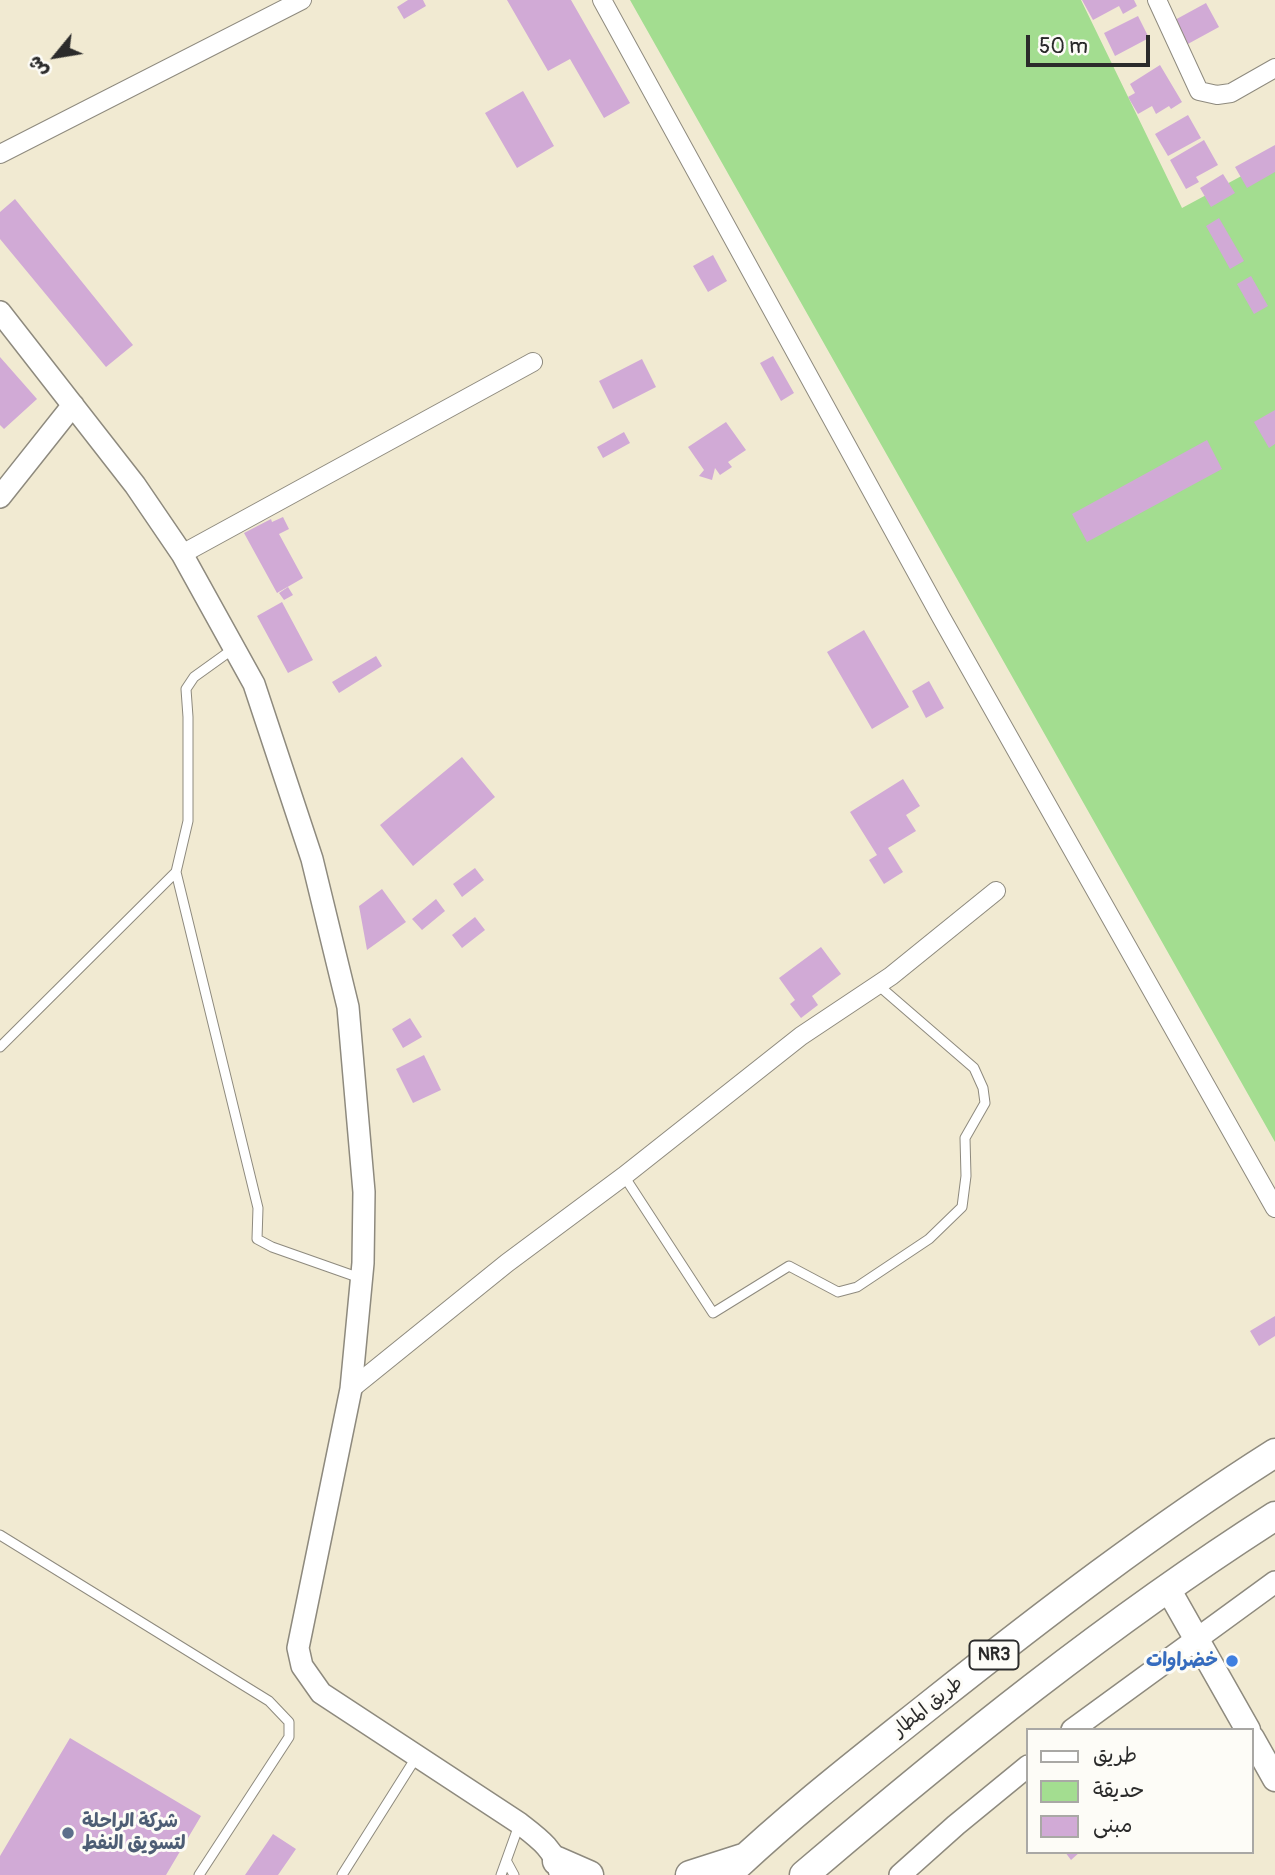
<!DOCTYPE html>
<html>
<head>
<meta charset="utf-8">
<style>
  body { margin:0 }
  #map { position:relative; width:1275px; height:1875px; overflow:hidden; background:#f1ead2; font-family:Pangolin,"Playpen Sans Arabic",sans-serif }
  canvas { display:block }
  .legend { position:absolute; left:1026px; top:1728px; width:228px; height:126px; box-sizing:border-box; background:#fdfcf7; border:2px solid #a9a8a5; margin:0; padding:9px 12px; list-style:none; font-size:21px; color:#2b2b2b }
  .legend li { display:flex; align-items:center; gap:14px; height:35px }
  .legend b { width:35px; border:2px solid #a9a8a5 }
  .north { position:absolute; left:21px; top:21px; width:70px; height:70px; -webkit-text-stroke:5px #fdfcf7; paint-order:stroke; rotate:240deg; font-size:19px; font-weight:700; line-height:28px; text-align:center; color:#2b2b2b }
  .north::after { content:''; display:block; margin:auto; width:24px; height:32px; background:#2b2b2b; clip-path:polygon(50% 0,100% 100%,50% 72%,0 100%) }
  .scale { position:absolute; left:1026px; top:35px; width:124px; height:32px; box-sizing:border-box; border:4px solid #2b2b2b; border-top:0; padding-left:9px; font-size:21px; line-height:24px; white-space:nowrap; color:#2b2b2b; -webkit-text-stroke:5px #fdfcf7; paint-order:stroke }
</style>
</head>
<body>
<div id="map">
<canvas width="1275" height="1875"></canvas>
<ul class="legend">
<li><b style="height:9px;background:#fff"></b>طريق</li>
<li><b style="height:19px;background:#a3dd90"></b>حديقة</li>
<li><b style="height:19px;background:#d1aad6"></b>مبنى</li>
</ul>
<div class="north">ش</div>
<div class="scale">50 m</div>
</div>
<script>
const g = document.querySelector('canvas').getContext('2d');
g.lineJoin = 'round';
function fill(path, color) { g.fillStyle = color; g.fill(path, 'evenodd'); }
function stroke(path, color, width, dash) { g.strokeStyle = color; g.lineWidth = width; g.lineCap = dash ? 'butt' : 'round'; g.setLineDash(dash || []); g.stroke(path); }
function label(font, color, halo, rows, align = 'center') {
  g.font = font + ' Pangolin,"Playpen Sans Arabic",sans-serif'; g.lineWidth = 6; g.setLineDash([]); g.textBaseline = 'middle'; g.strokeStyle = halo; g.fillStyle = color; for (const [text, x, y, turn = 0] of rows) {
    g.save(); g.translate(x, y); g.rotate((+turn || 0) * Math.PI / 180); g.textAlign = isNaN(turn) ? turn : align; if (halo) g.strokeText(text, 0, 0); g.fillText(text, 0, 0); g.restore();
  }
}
const green = new Path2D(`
  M630,0H1081L1182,208L1275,158V1142Z`);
const building = new Path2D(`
  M408,0H423L426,6L404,19L397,7Z
  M507,0H571L630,103L604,118L570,59L548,71Z
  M1082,0H1134L1137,6L1123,14L1119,6L1093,20Z
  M1206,3L1219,27L1186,45L1173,21Z
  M1138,16L1149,38L1115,56L1104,33Z
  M1160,65L1182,102L1171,109L1169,106L1156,114L1152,106L1138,114L1128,97L1135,93L1130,84Z
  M523,91L554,146L517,168L485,113Z
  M1188,115L1201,138L1168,156L1155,134Z
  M1204,140L1218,165L1196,177L1199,182L1186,189L1170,160Z
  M1275,145V172L1247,188L1235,167Z
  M1223,174L1235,193L1211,207L1200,188Z
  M15,199L133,345L106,367L0,239V212Z
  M1219,218L1244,261L1230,269L1206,226Z
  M713,255L727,281L708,292L693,266Z
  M1251,276L1268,306L1254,314L1237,284Z
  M773,356L794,393L781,401L760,363Z
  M0,357L37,399L4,429L0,425Z
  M642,359L656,387L613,409L599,381Z
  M1275,410V444L1269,448L1254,422Z
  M726,422L746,450L728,462L732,467L720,475L715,468L712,480L699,476L704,470L688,447Z
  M624,432L630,443L603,458L597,447Z
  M1207,440L1222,469L1087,542L1072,514Z
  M283,517L289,529L279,534L303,578L277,593L244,533L271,519L272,522Z
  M288,587L293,595L284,600L279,593Z
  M282,602L313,660L288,673L257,616Z
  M864,630L909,707L872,729L827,652Z
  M376,656L382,666L339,693L332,682Z
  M929,681L944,708L926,718L912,691Z
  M462,757L495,797L413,866L380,825Z
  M903,779L920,806L906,815L916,831L888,848L903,872L884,884L869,860L877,855L850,812Z
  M475,868L484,880L462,897L453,884Z
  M382,889L406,922L367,950L359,906Z
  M436,899L445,911L422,930L412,919Z
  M475,917L485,930L462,948L452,935Z
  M821,947L841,974L812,996L818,1005L801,1018L790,1004L795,1000L779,978Z
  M410,1018L422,1037L403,1048L392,1029Z
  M424,1055L441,1090L413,1103L396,1069Z
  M1275,1316V1336L1259,1346L1250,1331Z
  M70,1738L201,1816L166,1875H0V1856Z
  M273,1834L296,1849L278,1875H245Z
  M1065,1852H1080L1071,1860Z`);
const service = new Path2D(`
  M176,872L258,1208L257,1239L272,1247L360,1278
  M0,1047L176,872L188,821V717L186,689L194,677L233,649
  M624,1176L713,1313L789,1266L838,1292L857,1287L929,1239L962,1207L966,1176L965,1138L985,1103L983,1088L974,1068L878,985
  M0,1535L269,1701L289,1722V1737L199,1875
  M507,1862L514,1875
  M342,1875L417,1756
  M501,1875L519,1825`);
const minor = new Path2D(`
  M602,0L941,617L1275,1208
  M1157,0L1199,91L1217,95L1231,93L1275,68
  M0,154L302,0
  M182,554L533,362
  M351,1389L507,1263L624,1176L801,1036L891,976L996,891`);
const tertiary = new Path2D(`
  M0,312L135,485L182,554L254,684L312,859L348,1007L364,1192L363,1263L351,1389L298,1648L302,1666L321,1693L519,1823C537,1837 555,1849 560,1873
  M0,497L73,405
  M1072,1730L1275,1582
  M900,1875L956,1825L1028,1766`);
const secondary = new Path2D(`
  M1167,1587L1248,1730
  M1252,1738L1275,1779`);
const trunk = new Path2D(`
  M557,1861L589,1875
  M690,1875L743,1858
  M727,1875C791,1814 862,1759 931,1704C1042,1616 1155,1529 1275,1453
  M804,1875C954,1747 1109,1622 1275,1516`);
const markers = [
  [1232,1661,7,"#3f7fe0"],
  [68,1833,7,"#5c6f8a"]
];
const shields = [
  [994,1655,49]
];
const shieldNames = [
  ["NR3",994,1655]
];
const shopNames = [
  ["خضراوات",1218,1661]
];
const streetNames = [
  ["طريق المطار",928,1707,-39]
];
const serviceNames = [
  ["شركة الراحلة",82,1822],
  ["لتسويق النفط",82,1844]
];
fill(green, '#a3dd90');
fill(building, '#d1aad6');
stroke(service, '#8e8a7e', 11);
stroke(minor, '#8e8a7e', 20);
stroke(tertiary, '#8e8a7e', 24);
stroke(secondary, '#8e8a7e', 27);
stroke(trunk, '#8e8a7e', 31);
stroke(service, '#fff', 9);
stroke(minor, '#fff', 18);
stroke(tertiary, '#fff', 21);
stroke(secondary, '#fff', 24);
stroke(trunk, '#fff', 28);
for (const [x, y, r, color] of markers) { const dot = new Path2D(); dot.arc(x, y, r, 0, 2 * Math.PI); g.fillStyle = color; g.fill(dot); stroke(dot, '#fdfcf7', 2.5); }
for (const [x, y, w] of shields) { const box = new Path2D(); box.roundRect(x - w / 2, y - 14.5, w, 29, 5); g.fillStyle = '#fdfcf7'; g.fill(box); stroke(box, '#2b2b2b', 2); }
label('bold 18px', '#2b2b2b', null, shieldNames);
label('bold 19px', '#366cbe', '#fdfcf7', shopNames, 'right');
label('19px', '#2b2b2b', '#fdfcf7', streetNames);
label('bold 19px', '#4e5e75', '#fdfcf7', serviceNames, 'left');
</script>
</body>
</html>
